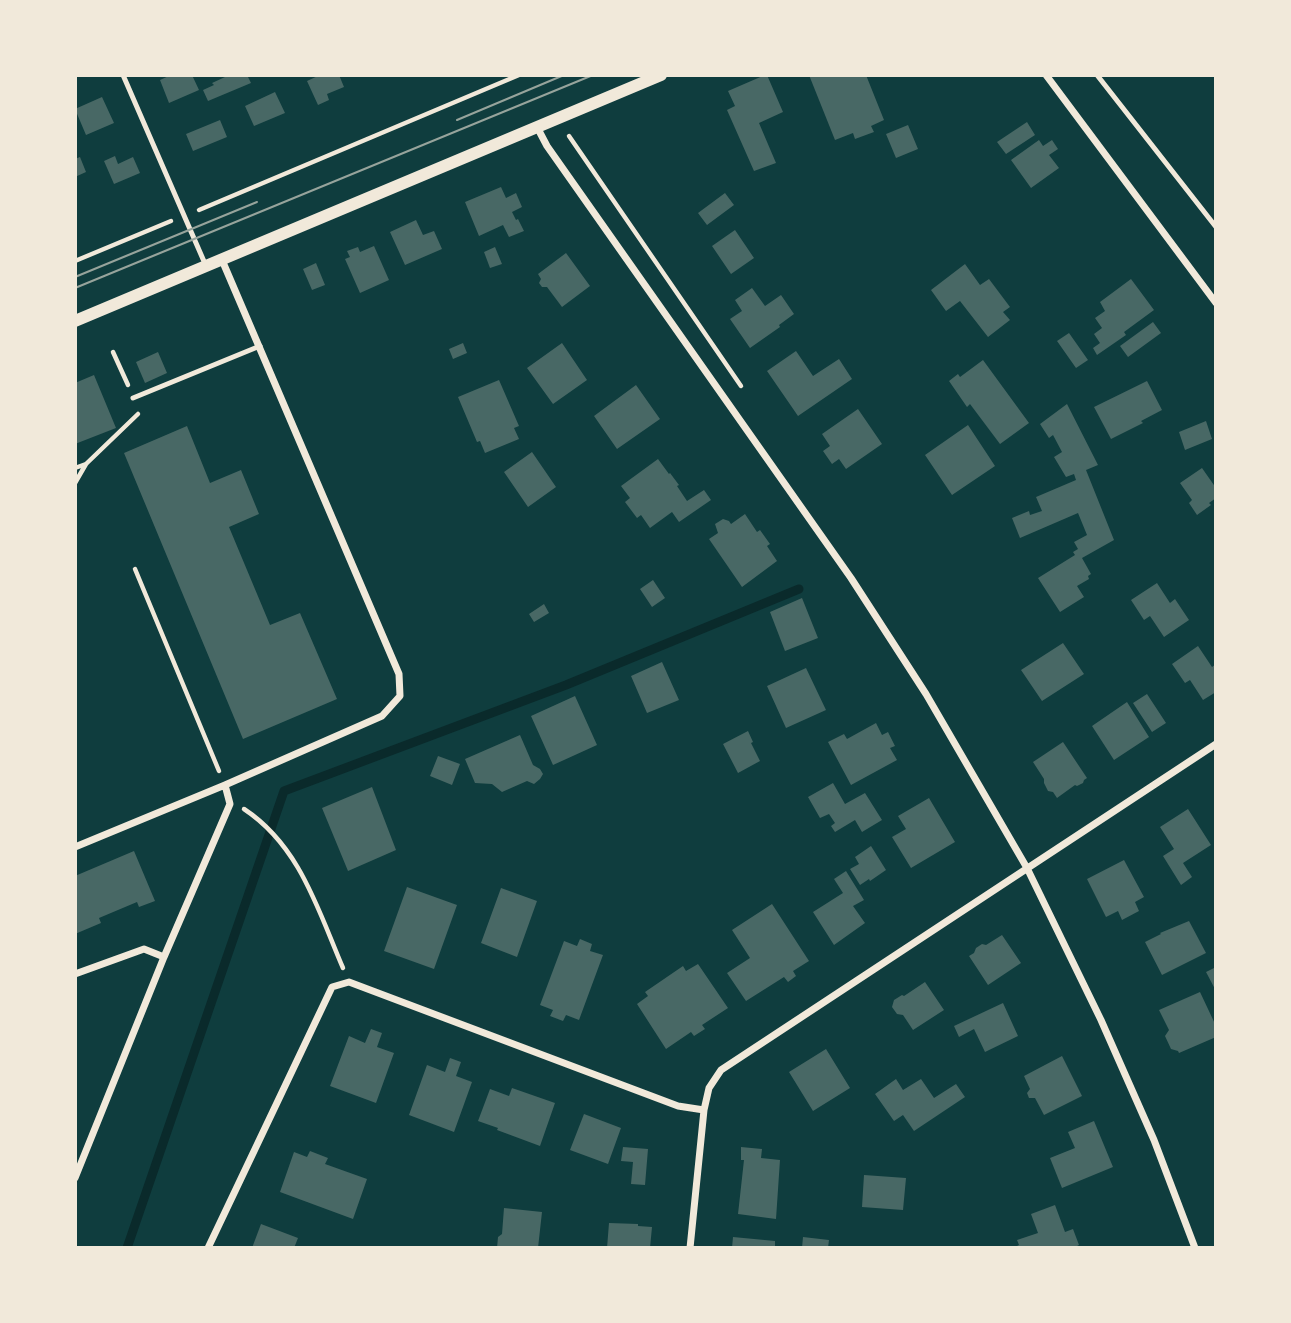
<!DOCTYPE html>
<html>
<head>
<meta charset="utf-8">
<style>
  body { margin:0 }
  #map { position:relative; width:1291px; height:1323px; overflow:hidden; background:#0f3d3e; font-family:"Space Grotesk",sans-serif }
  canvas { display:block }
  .frame { position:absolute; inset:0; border:77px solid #f1e9da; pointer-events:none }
</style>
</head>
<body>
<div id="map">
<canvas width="1291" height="1323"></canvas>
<div class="frame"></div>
</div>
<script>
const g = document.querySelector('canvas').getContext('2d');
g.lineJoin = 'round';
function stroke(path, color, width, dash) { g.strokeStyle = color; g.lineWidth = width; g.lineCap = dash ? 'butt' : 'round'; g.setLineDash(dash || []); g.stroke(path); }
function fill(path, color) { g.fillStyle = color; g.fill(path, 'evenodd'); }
const stream = new Path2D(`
  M127,1248L284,791L566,685L799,589`);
const building = new Path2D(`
  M171,75H192L199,90L169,103L160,80Z
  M225,75H247L251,83L208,101L203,90L214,85L212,83L225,77Z
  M320,75H339L344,87L327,94L329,100L318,105L307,81Z
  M765,75H767L783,112L759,123L776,163L754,171L727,110L735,106L728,91Z
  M809,75H866L884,120L871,126L874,132L855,139L853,133L835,140Z
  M275,92L285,113L254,126L245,106Z
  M102,97L114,123L86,135L75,109Z
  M220,120L227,137L193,151L186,134Z
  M1027,122L1035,135L1006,154L997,142Z
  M908,125L918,149L896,158L886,134Z
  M1039,140L1043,146L1052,140L1058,149L1049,155L1059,168L1031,188L1011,160Z
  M115,156L118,164L133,157L140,173L114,184L104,161Z
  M80,157L86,172L75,177V159Z
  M501,187L506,198L516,193L522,207L512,212L516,220L518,219L524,231L509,237L503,225L479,236L465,202Z
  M725,193L734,205L707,225L698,213Z
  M416,220L423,235L434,231L442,249L405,265L390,232Z
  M735,230L754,258L731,274L712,246Z
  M374,246L389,280L360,293L345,259L350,257L347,251L358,247L360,252Z
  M495,247L502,264L490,268L484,252Z
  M566,253L590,286L562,307L547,287H542L539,283L541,279L538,274Z
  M316,263L325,285L312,290L303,269Z
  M965,264L980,285L989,279L1010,307L1003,312L1010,320L988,337L960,301L946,311L931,290Z
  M1131,279L1154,310L1124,332L1126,335L1097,355L1093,348L1100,343L1094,334L1102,328L1095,318L1105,311L1100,302Z
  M752,288L765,306L781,295L794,314L779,325L780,327L750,348L730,319L742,311L735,300Z
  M1153,322L1161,333L1128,357L1120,346Z
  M1069,333L1088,360L1076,368L1057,341Z
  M463,343L467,353L453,359L449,349Z
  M562,343L587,380L553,404L527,368Z
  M796,351L813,376L839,359L852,379L798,416L767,371Z
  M158,352L167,373L145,383L136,362Z
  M983,360L1029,423L1000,444L970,404L967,407L949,381L958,374L960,377Z
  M94,375L116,428L75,444V383Z
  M499,380L519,426L514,428L519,439L485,453L480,441L477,442L458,397Z
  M1147,381L1162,410L1141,421L1143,423L1111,439L1094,407Z
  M636,385L660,419L617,449L594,416Z
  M1067,404L1098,465L1086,470L1114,540L1082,558L1091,574L1088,576L1089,579L1077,586L1084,597L1060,612L1038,578L1075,555L1073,552L1078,549L1074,542L1087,535L1078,513L1020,538L1012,518L1029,511L1030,515L1042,511L1036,497L1076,480L1074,474L1066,477L1054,457L1062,452L1053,435L1049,438L1040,424Z
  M858,409L882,444L846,469L839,459L832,464L823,451L830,446L822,434Z
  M1206,421L1212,439L1185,450L1179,432Z
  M968,425L995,466L952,495L925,455Z
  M187,426L210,483L241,470L259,514L229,527L270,625L300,613L337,699L243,739L124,453Z
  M532,452L556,487L528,507L504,472Z
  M658,459L669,474L670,473L679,485L677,486L687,501L704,490L711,500L679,522L672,512L650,528L641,515L637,518L625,502L630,498L621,486Z
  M1202,468L1216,488V498L1209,503L1211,505L1197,515L1189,503L1192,500L1180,483Z
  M745,514L757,532L760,530L770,544L767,546L777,561L742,587L709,539L718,533L715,524L723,519L729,521L731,524Z
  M653,580L665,598L652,607L640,589Z
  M1157,583L1170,603L1175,599L1189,620L1164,637L1150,616L1144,620L1131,600Z
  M802,598L818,638L785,651L770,612Z
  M544,604L549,613L534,622L529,614Z
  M1063,643L1084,674L1042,701L1021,670Z
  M1198,646L1212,667L1216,664V692L1203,700L1190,680L1185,683L1172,664Z
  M662,662L679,700L647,713L631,676Z
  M806,668L826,710L786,728L767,686Z
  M1147,694L1166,723L1152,732L1133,703Z
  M575,696L597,745L553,765L531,716Z
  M1127,702L1149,737L1114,760L1092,726Z
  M876,723L882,735L888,732L895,746L890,748L897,760L851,785L828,742L844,734L847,739Z
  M748,731L753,742L751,743L760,761L738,773L723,744Z
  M520,735L533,765L540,769L543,774L540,779L534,784L527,781L502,792L492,784L475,783L465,759Z
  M1063,742L1087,778L1084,780L1083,783L1077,786L1075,785L1057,798L1053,792L1048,791L1044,783V779L1033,762Z
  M438,756L460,764L452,785L430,776Z
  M833,783L845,804L865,793L882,820L862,832L855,820L835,832L831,826L835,823L829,814L820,818L808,797Z
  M372,787L396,850L348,871L322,808Z
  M929,798L955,842L911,868L892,837L906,829L898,816Z
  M1188,809L1211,845L1183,863L1192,877L1181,885L1163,856L1174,849L1160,827Z
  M871,846L886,870L870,881L869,879L860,885L850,869L859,864L855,857Z
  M134,851L155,901L139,907L137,902L99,918L101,923L75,934V876Z
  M1124,860L1144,897L1135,902L1139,911L1122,920L1118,911L1106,917L1087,879Z
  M846,871L864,900L853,906L865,923L834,945L813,912L843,893L834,879Z
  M407,887L457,905L434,969L384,951Z
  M501,888L537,901L517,957L481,943Z
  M772,904L809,961L793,971L796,976L788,982L784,977L746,1001L727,973L750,958L732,930Z
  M1189,921L1206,953L1162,975L1145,942L1161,934L1160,933Z
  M1002,935L1021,963L988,985L969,956L974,953L976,948L982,944L986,945Z
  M580,939L592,944L590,951L603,955L579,1020L566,1015L563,1021L550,1016L553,1010L540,1005L564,941L577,946Z
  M698,964L728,1008L702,1025L705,1029L694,1036L691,1032L666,1049L637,1004L648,996L645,992L683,966L686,971Z
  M1216,967V991L1206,972Z
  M925,982L944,1010L913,1030L903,1015L897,1014L892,1007L894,1000L902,995L904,996Z
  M1200,992L1216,1026V1037L1179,1053L1178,1051L1171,1049L1165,1036L1169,1030L1159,1010Z
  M1003,1003L1018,1036L985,1052L974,1029L959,1037L954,1026Z
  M371,1029L382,1033L377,1047L394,1053L376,1103L330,1086L349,1036L365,1043Z
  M826,1049L850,1088L813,1111L789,1072Z
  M1062,1056L1082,1096L1044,1115L1035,1098H1029L1027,1093L1030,1089L1024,1076Z
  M450,1058L461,1062L456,1076L472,1082L454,1132L409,1115L427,1065L445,1072Z
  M896,1079L903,1090L921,1079L934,1098L956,1084L965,1097L914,1131L903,1115L894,1121L875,1094Z
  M512,1088L555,1103L540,1146L497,1130L498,1128L478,1121L490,1089L509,1096Z
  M584,1114L621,1128L608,1164L570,1150Z
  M1094,1121L1113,1167L1062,1188L1050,1158L1075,1148L1068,1132Z
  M623,1147L648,1149L645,1185L631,1184L633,1162L621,1161Z
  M741,1147L762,1149L761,1158L780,1160L776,1219L738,1214L744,1160H741Z
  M310,1151L328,1158L325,1164L367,1179L353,1219L280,1192L294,1152L307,1157Z
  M864,1175L906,1178L903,1210L862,1207Z
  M1055,1205L1065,1232L1073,1229L1079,1245L1073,1248H1018L1017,1246L1019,1245L1017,1240L1038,1233L1031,1214Z
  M504,1208L542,1212L538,1248H497L498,1237L502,1234Z
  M609,1223L638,1224V1226L652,1227L650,1248H607Z
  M261,1224L298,1238L294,1248H252Z
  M733,1237L775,1241V1248H732Z
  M803,1237L829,1240L828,1248H802Z`);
const path = new Path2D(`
  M569,136L741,386
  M199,210L519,75
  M75,261L171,221
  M113,352L128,385
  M75,468L86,464L138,414
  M75,483L86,464
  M135,569L219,771
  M244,809C300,846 318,910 343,968`);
const service = new Path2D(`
  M123,75L206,266
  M1097,75L1216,227
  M133,398L260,346`);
const minor = new Path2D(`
  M1046,75L1216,303
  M537,127L547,146L851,578L926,694L1027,868L1101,1020L1154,1140L1195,1248
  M75,847L225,785
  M75,974L144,949L164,957
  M75,1178L164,957L230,804L225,785L382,716L400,696L399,674L222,260
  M208,1248L332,987L349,982L678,1106L704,1110
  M690,1248L704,1110L709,1088L721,1070L1216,744`);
const tertiary = new Path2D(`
  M75,321L661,75`);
const tram = new Path2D(`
  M457,120L564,75
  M75,277L257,202
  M75,288L593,75`);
stroke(stream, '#0a2a2b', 9);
fill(building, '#486865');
stroke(path, '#f1e9da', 4.5);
stroke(service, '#f1e9da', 5);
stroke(minor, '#f1e9da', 7);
stroke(tertiary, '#f1e9da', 12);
stroke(tram, '#97a49c', 2);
</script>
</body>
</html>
